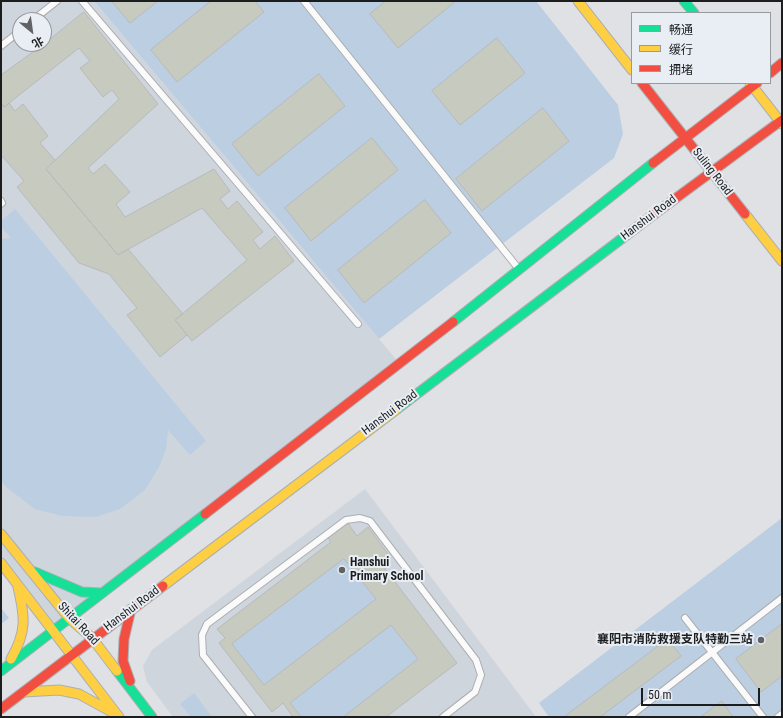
<!DOCTYPE html>
<html>
<head>
<meta charset="utf-8">
<style>
  body { margin:0 }
  #map { position:relative; width:783px; height:718px; overflow:hidden; background:#dfe1e4; font-family:"Roboto Condensed","Noto Sans SC",sans-serif }
  canvas { display:block }
  .frame { position:absolute; inset:0; border:2px solid #1b1d1f; pointer-events:none }
  .legend { position:absolute; left:631px; top:12px; width:140px; height:72px; box-sizing:border-box; background:#e9eef4; border:1px solid #979a9f; margin:0; padding:5px 7px; list-style:none; font-size:12px; color:#1b1d1f }
  .legend li { display:flex; align-items:center; gap:8px; height:20px }
  .legend b { width:20px; border:1px solid #979a9f }
  .north { position:absolute; left:12px; top:12px; width:40px; height:40px; box-sizing:border-box; background:#e9eef4; border:1px solid #979a9f; border-radius:50%; rotate:151deg; font-size:11px; font-weight:700; line-height:16px; text-align:center; color:#1b1d1f }
  .north::after { content:''; display:block; margin:auto; width:14px; height:18px; background:#606264; clip-path:polygon(50% 0,100% 100%,50% 72%,0 100%) }
  .scale { position:absolute; left:641px; top:688px; width:119px; height:18px; box-sizing:border-box; border:2px solid #1b1d1f; border-top:0; padding-left:5px; font-size:12px; line-height:14px; white-space:nowrap; color:#1b1d1f; -webkit-text-stroke:3px #e9eef4; paint-order:stroke }
</style>
</head>
<body>
<div id="map">
<canvas width="783" height="718"></canvas>
<div class="frame"></div>
<ul class="legend">
<li><b style="height:5px;background:#16e098"></b>畅通</li>
<li><b style="height:5px;background:#ffcf43"></b>缓行</li>
<li><b style="height:5px;background:#f24e42"></b>拥堵</li>
</ul>
<div class="north">北</div>
<div class="scale">50 m</div>
</div>
<script>
const g = document.querySelector('canvas').getContext('2d');
g.lineJoin = 'round';
function fill(path, color) { g.fillStyle = color; g.fill(path, 'evenodd'); }
function stroke(path, color, width, dash) { g.strokeStyle = color; g.lineWidth = width; g.lineCap = dash ? 'butt' : 'round'; g.setLineDash(dash || []); g.stroke(path); }
function label(font, color, halo, rows, align = 'center') {
  g.font = font + ' "Roboto Condensed","Noto Sans SC",sans-serif'; g.lineWidth = 4; g.setLineDash([]); g.textBaseline = 'middle'; g.strokeStyle = halo; g.fillStyle = color; for (const [text, x, y, turn = 0] of rows) {
    g.save(); g.translate(x, y); g.rotate((+turn || 0) * Math.PI / 180); g.textAlign = isNaN(turn) ? turn : align; if (halo) g.strokeText(text, 0, 0); g.fillText(text, 0, 0); g.restore();
  }
}
const built = new Path2D(`
  M1,1H94L400,364L53,630L1,563ZM20,20H44V44H20Z
  M365,489L536,717H173L147,682L143,666L152,650Z`);
const green = new Path2D(`
  M94,1H536L618,105L623,134L614,158L379,339Z
  M15,209L206,441L190,455L168,430L166,449L159,467L145,490L120,509L95,517L62,516L35,509L6,487L1,481V239L11,238L1,227V221Z
  M782,518V717H549L539,703Z
  M344,559L376,599L264,685L232,644Z
  M1,608L9,618L1,624Z
  M391,625L418,659L343,717H301L290,703Z
  M194,693L212,717H191L180,704Z`);
const building = new Path2D(`
  M112,1H158L130,23Z
  M211,1H255L264,12L177,82L151,50Z
  M386,1H456L398,48L370,14Z
  M84,12L158,104L88,168L93,174L105,164L130,192L116,204L125,217L214,169L230,191L220,199L228,209L237,201L263,232L253,240L260,249L275,236L294,261L192,341L175,320L247,260L202,208L118,255L46,169L119,99L112,90L103,97L80,68L90,61L79,48L4,107L1,103V75L44,44Z
  M497,38L525,73L460,125L432,91Z
  M319,74L345,106L258,176L232,144Z
  M1,103L4,107L9,103L15,111L23,104L48,136L40,143L55,160L46,169L118,255L128,249L183,314L175,320L187,335L160,357L127,315L137,308L109,274L79,263L17,187L24,181L1,155Z
  M543,108L569,141L482,211L456,179Z
  M372,138L398,170L311,241L285,208Z
  M425,200L451,233L364,303L338,270Z
  M347,522L357,536L368,527L388,554L379,561L457,663L386,717H343L418,659L391,625L290,703L301,717H293L283,703L272,712L219,643L225,638L217,629L331,542L328,538ZM344,559L376,599L264,685L232,644Z
  M782,624V676L761,692L736,659Z
  M668,639L681,656L600,717H564Z
  M722,701L733,717H701Z`);
const lane = new Path2D(`
  M82,1L358,324
  M304,1L518,268
  M33,20L57,1
  M1,46L20,31
  M1,201L2,203L1,204
  M685,618L763,717
  M252,717L203,655L202,635L207,624L346,520L360,518L370,521L476,660L481,675L475,692L443,717
  M629,717L782,598
  M778,717L782,714`);
const fast = new Path2D(`
  M684,1L694,13
  M453,322L653,163
  M397,409L649,218
  M35,572L82,592L102,593
  M1,671L205,514
  M117,671L152,717`);
const slow = new Path2D(`
  M578,1L632,70
  M750,83L782,124
  M745,214L782,261
  M1,534L69,618L92,638L117,671
  M1,563L119,717
  M163,586L397,409
  M11,659C27,631 25,617 18,587
  M24,692L59,690L79,694L112,712`);
const jam = new Path2D(`
  M770,73L782,63
  M642,83L745,214
  M653,163L757,83
  M649,218L782,120
  M205,514L453,322
  M130,681L123,661L124,639L131,609
  M1,709L163,586`);
const markers = [
  [342,570,4,"#606264"],
  [761,640,4,"#606264"]
];
const streetNames = [
  ["Suling Road",712,172,52],
  ["Hanshui Road",649,218,-37],
  ["Hanshui Road",390,413,-37],
  ["Hanshui Road",132,609,-37],
  ["Shitai Road",78,624,47]
];
const poiNames = [
  ["Hanshui",350,563],
  ["Primary School",350,577],
  ["襄阳市消防救援支队特勤三站",753,640,"right"]
];
fill(built, '#cfd5dd');
fill(green, '#bccee2');
fill(building, '#c6cabf');
stroke(building, '#b9babb', 1);
stroke(lane, '#acaeb1', 8);
stroke(fast, '#acaeb1', 11);
stroke(slow, '#acaeb1', 11);
stroke(jam, '#acaeb1', 11);
stroke(lane, '#fafafb', 6);
stroke(fast, '#16e098', 9);
stroke(slow, '#ffcf43', 9);
stroke(jam, '#f24e42', 9);
for (const [x, y, r, color] of markers) { const dot = new Path2D(); dot.arc(x, y, r, 0, 2 * Math.PI); g.fillStyle = color; g.fill(dot); stroke(dot, '#e9eef4', 1.5); }
label('12px', '#1b1d1f', '#e9eef4', streetNames);
label('bold 12px', '#1b1d1f', '#e9eef4', poiNames, 'left');
</script>
</body>
</html>
